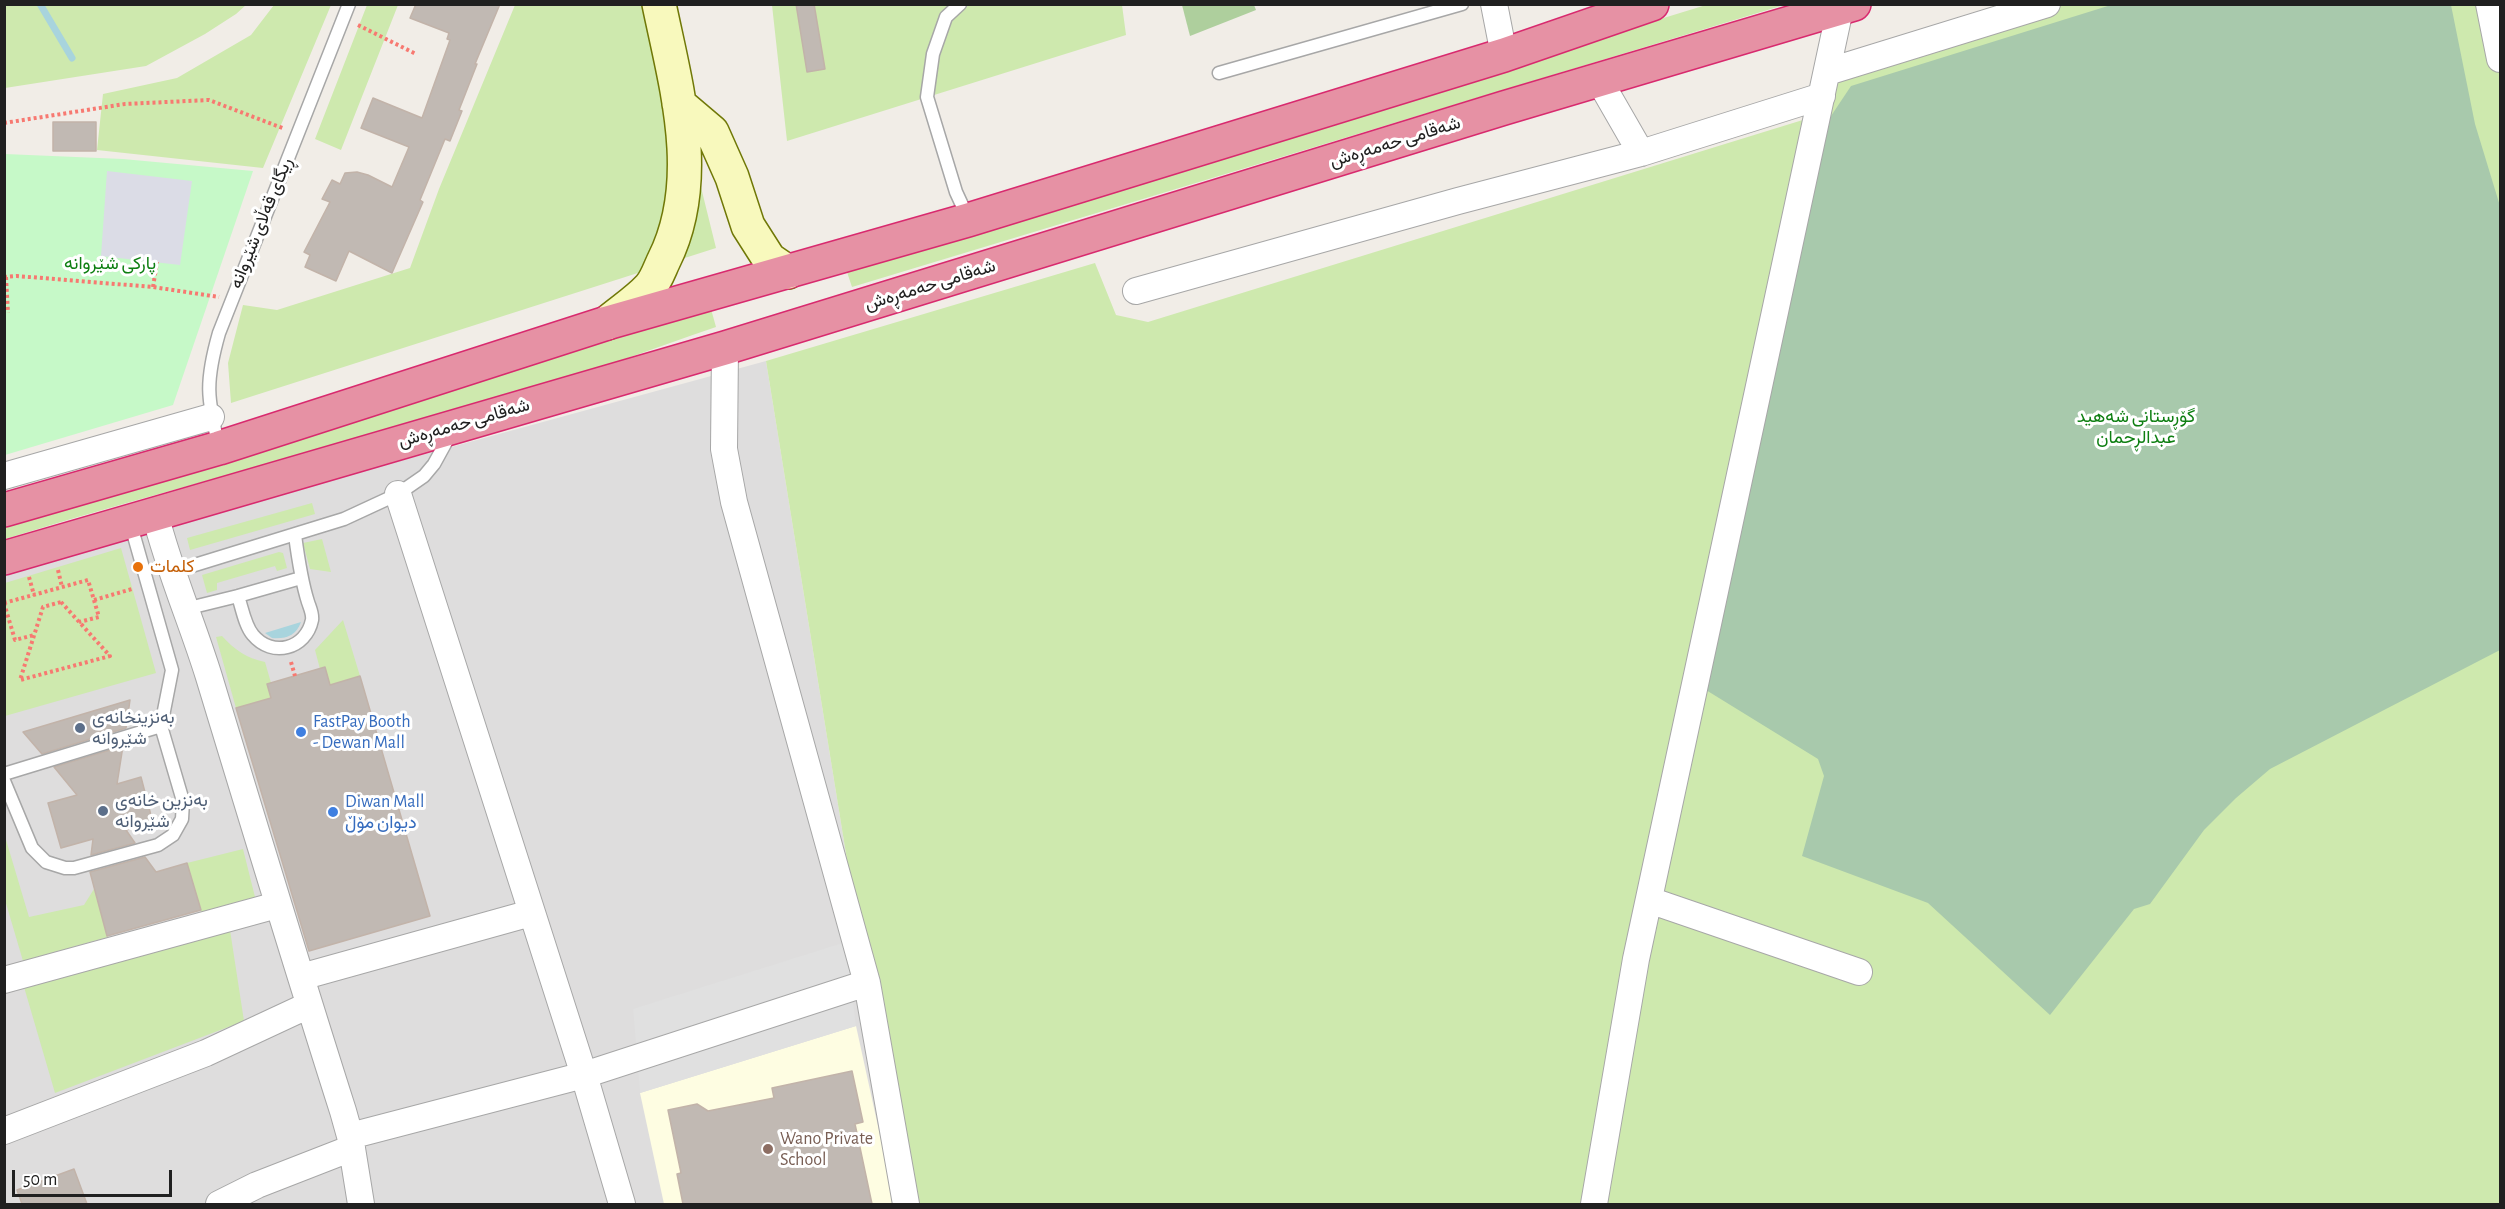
<!DOCTYPE html>
<html>
<head>
<meta charset="utf-8">
<style>
  body { margin:0 }
  #map { position:relative; width:2505px; height:1209px; overflow:hidden; background:#f1ede7; font-family:"Alegreya Sans",sans-serif }
  canvas { display:block }
  .frame { position:absolute; inset:0; border:6px solid #202020; pointer-events:none }
  .scale { position:absolute; left:12px; top:1170px; width:160px; height:27px; box-sizing:border-box; border:3px solid #202020; border-top:0; padding-left:8px; font-size:18px; line-height:21px; white-space:nowrap; color:#202020; -webkit-text-stroke:4px #fff; paint-order:stroke }
</style>
</head>
<body>
<div id="map">
<canvas width="2505" height="1209"></canvas>
<div class="frame"></div>
<div class="scale">50 m</div>
</div>
<script>
const g = document.querySelector('canvas').getContext('2d');
g.lineJoin = 'round';
function fill(path, color) { g.fillStyle = color; g.fill(path, 'evenodd'); }
function stroke(path, color, width, dash) { g.strokeStyle = color; g.lineWidth = width; g.lineCap = dash ? 'butt' : 'round'; g.setLineDash(dash || []); g.stroke(path); }
function label(font, color, halo, rows, align = 'center') {
  g.font = font + ' "Alegreya Sans",Vazirmatn,sans-serif'; g.lineWidth = 6; g.setLineDash([]); g.textBaseline = 'middle'; g.strokeStyle = halo; g.fillStyle = color; for (const [text, x, y, turn = 0] of rows) {
    g.save(); g.translate(x, y); g.rotate((+turn || 0) * Math.PI / 180); g.textAlign = isNaN(turn) ? turn : align; if (halo) g.strokeText(text, 0, 0); g.fillText(text, 0, 0); g.restore();
  }
}
const residential = new Path2D(`
  M766,361L867,983L909,1204H5V569Z`);
const education = new Path2D(`
  M856,1026L895,1204H664L640,1093Z`);
const grass = new Path2D(`
  M5,4H246V5L236,14L205,34L146,66L5,88Z
  M274,5H331L263,168L97,150L103,94L177,78L251,35Z
  M367,5H398L341,150L315,139Z
  M515,5H656L716,248L231,403L228,363L243,305L277,310L410,268L439,189Z
  M772,5H1122L1126,35L787,141Z
  M1706,5H1784L852,287L846,269Z
  M1994,5H2500V1204H909L867,983L766,361L1095,263L1116,315L1148,322L1806,119L1837,75L1961,40Z
  M711,309L716,327C652,349 588,373 523,393C351,444 176,486 5,539V524Z
  M312,503L315,514L190,550L187,538Z
  M322,539L331,572L310,569L303,543Z
  M121,548L156,673L5,716V583Z
  M279,552L283,553L287,568L277,571L275,566L217,583V590L207,593L202,575Z
  M343,620L360,676L330,685L325,668L320,669L315,650Z
  M222,636C235,650 246,658 265,662L271,683L267,684L271,698L236,708L216,637Z
  M4,833L29,917L84,905L94,889L108,937L23,961L5,900Z
  M243,849L255,897L201,912L187,863Z
  M230,930L244,1021L55,1093L24,987Z`);
const forest = new Path2D(`
  M1182,5H1254L1256,10L1190,36Z`);
const cemetery = new Path2D(`
  M2111,5H2451L2475,124L2500,206V650L2270,769L2236,798L2204,830L2150,904L2134,909L2050,1015L1928,903L1802,856L1824,776L1818,759L1706,690L1827,122L1851,86Z`);
const park = new Path2D(`
  M5,154L123,159L253,171L173,405L5,455Z`);
const parking = new Path2D(`
  M846,942L856,1026L640,1093L633,1009Z`);
const plaza = new Path2D(`
  M107,171L192,181L180,265L101,256Z`);
const water = new Path2D(`
  M301,622C296,636 286,639 272,638L265,633Z`);
const stream = new Path2D(`
  M40,4L72,58`);
const building = new Path2D(`
  M416,4H500L475,64H477L459,110L462,111L450,141L445,139L420,200L423,202L392,273L349,251L336,281L305,267L310,255L304,252L330,202L322,199L332,180L340,184L345,173L357,172L368,175L392,187L409,147L361,128L373,98L422,118L450,40L447,39L449,33L410,18Z
  M796,4H814L825,69L807,72Z
  M53,122H96V151H53Z
  M325,667L330,685L360,676L430,916L309,951L236,708L271,698L267,684Z
  M130,700L126,728L42,754L23,732Z
  M123,746L117,784L141,777L153,823L126,830L135,843L91,855L93,839L61,848L48,803L77,795L54,767Z
  M145,857L156,872L187,863L201,910L107,936L90,872Z
  M852,1071L863,1122L855,1124L872,1204H683L677,1174L681,1173L668,1110L697,1104L708,1111L774,1098L772,1088Z
  M74,1169L87,1204H22L17,1190Z`);
const path = new Path2D(`
  M358,25L416,54
  M4,123L125,104L209,100L285,129
  M4,277L17,276L153,287L219,297
  M6,277L8,313
  M153,287L157,262
  M58,570L62,587
  M29,577L34,595
  M94,600L132,589
  M61,602L110,656L20,680L43,607Z
  M4,603L88,580L99,617L79,622
  M4,603L15,640L34,635
  M291,662L295,676`);
const lane = new Path2D(`
  M960,4L946,17L933,54L927,97L956,192L968,218
  M1219,73L1462,4
  M219,447C207,398 205,382 219,333L349,4
  M172,572L344,519L398,494L424,476L434,464L451,433
  M238,596C242,608 245,626 253,635C272,658 306,649 312,620C313,614 310,608 308,602C301,580 298,558 295,535
  M185,609L238,596L301,578
  M4,774L161,726
  M4,781L32,848L46,862L65,868H74L158,845L173,835L182,819L183,801L161,726L172,670L130,522`);
const street = new Path2D(`
  M1494,4L1504,55
  M2489,4L2500,59
  M1827,72L2047,4
  M1599,80L1641,153
  M1136,291L1458,201L1641,153L1822,96
  M725,348L724,449L734,502L867,983L906,1204
  M4,476L211,417
  M398,494L584,1075L622,1204
  M155,514C169,570 192,622 209,677C253,822 297,967 343,1111L350,1136L361,1204
  M1649,900L1859,972
  M301,977L531,913
  M4,980L277,905
  M4,1131L206,1053L309,1005
  M350,1136L584,1075L867,983
  M219,1204L257,1185L352,1148
  M1594,1204L1636,959L1840,9`);
const secondary = new Path2D(`
  M679,104L712,132L732,177L748,226L769,259L788,272
  M607,323C621,311 637,301 649,288C656,281 660,268 664,260C704,180 676,86 659,4`);
const highway = new Path2D(`
  M4,510L219,448L607,323L968,220L1504,55L1652,4
  M4,558L725,348L1504,108L1854,4`);
const markers = [
  [138,567,6,"#e8710a"],
  [80,728,6,"#5c6f8a"],
  [301,732,6,"#3f7fe0"],
  [103,811,6,"#5c6f8a"],
  [333,812,6,"#3f7fe0"],
  [768,1149,6,"#8d6e63"]
];
const streetNames = [
  ["شەقامی حەمەڕەش",1395,142,-17],
  ["ڕیگای قەڵای شێروانە",261,223,-68],
  ["شەقامی حەمەڕەش",930,285,-17],
  ["شەقامی حەمەڕەش",464,423,-16]
];
const parkNames = [
  ["پارکی شێروانە",110,264],
  ["گۆڕستانی شەهید",2136,417],
  ["عبدالڕحمان",2136,438]
];
const foodNames = [
  ["كلمات",150,567]
];
const serviceNames = [
  ["بەنزینخانەی",92,718],
  ["شێروانە",92,739],
  ["بەنزین خانەی",115,801],
  ["شێروانە",115,822]
];
const shopNames = [
  ["FastPay Booth",313,722],
  ["- Dewan Mall",313,743],
  ["Diwan Mall",345,802],
  ["دیوان مۆڵ",345,823]
];
const educationNames = [
  ["Wano Private",780,1139],
  ["School",780,1160]
];
fill(residential, '#dedddd');
fill(education, '#fefde2');
fill(grass, '#cee9ae');
fill(forest, '#aecf9d');
fill(cemetery, '#a8c9ac');
fill(park, '#c6f9c8');
fill(parking, '#e0e0e0');
fill(plaza, '#dbdce6');
fill(water, '#a8d4dd');
stroke(stream, '#a8d4dd', 7);
fill(building, '#c1b9b3');
stroke(building, '#c2b3a9', 1.5);
stroke(lane, '#a7a7a7', 15);
stroke(street, '#a7a7a7', 28);
stroke(secondary, '#707807', 36);
stroke(highway, '#d82a6e', 36);
stroke(path, '#f77971', 4, [3, 3]);
stroke(lane, '#fff', 12);
stroke(street, '#fff', 26);
stroke(secondary, '#f8f9bd', 33);
stroke(highway, '#e691a4', 33);
for (const [x, y, r, color] of markers) { const dot = new Path2D(); dot.arc(x, y, r, 0, 2 * Math.PI); g.fillStyle = color; g.fill(dot); stroke(dot, '#fff', 2); }
label('18px', '#202020', '#fff', streetNames);
label('18px', '#0e7f12', '#fff', parkNames);
label('18px', '#c56008', '#fff', foodNames, 'left');
label('18px', '#4e5e75', '#fff', serviceNames, 'left');
label('18px', '#366cbe', '#fff', shopNames, 'left');
label('18px', '#785e54', '#fff', educationNames, 'left');
</script>
</body>
</html>
